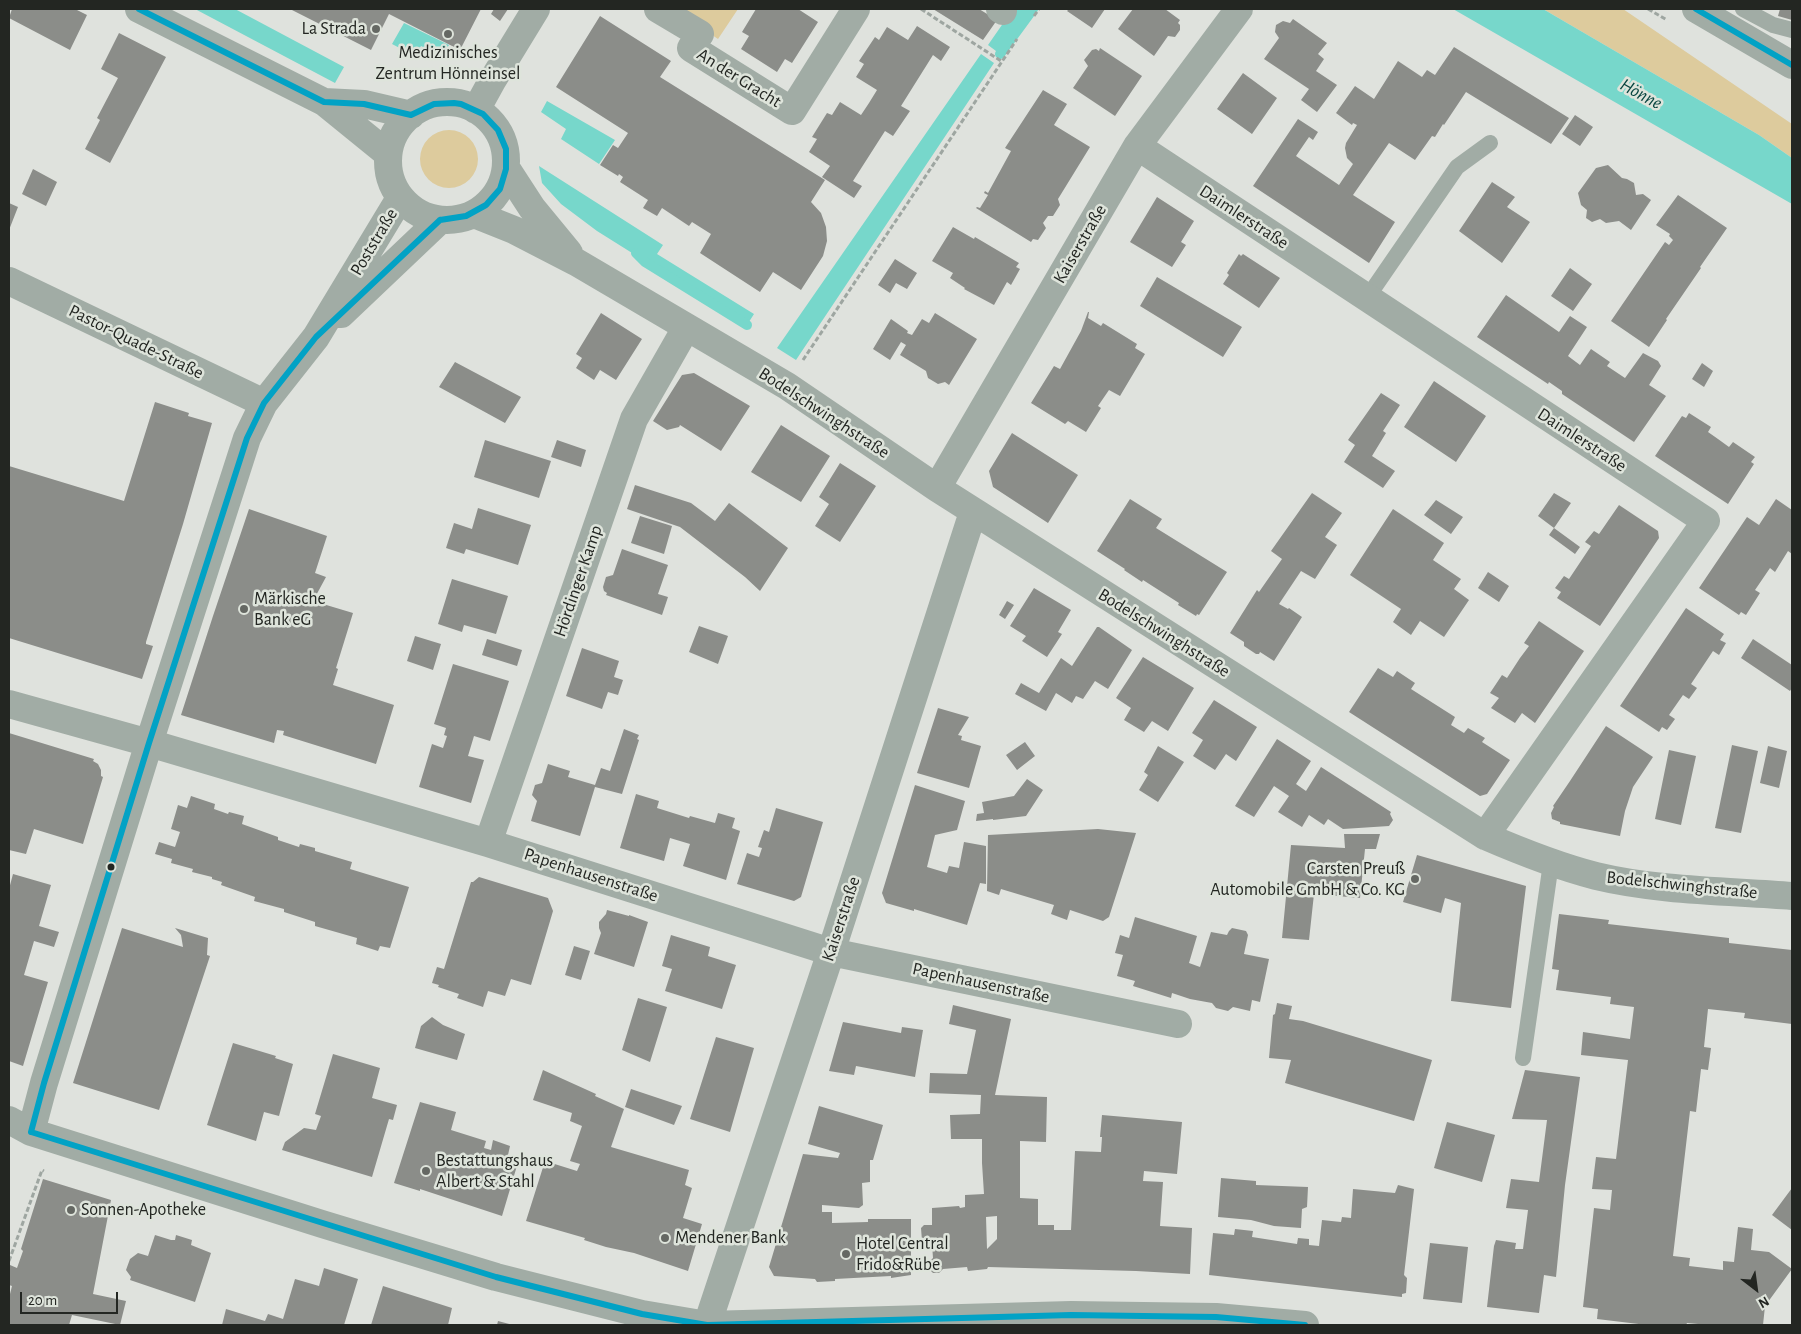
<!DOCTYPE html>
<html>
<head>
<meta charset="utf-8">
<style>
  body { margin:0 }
  #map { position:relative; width:1801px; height:1334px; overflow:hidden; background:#dfe2dd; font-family:"Alegreya Sans",sans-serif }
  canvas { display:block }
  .frame { position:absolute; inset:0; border:10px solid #232622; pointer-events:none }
  .north { position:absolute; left:1731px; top:1264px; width:50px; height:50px; -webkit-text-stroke:4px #dee4db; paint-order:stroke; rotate:150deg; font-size:14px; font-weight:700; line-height:20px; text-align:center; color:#232622 }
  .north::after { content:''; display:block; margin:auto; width:18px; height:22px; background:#232622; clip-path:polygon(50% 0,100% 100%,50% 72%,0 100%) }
  .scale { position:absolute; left:20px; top:1292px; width:98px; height:22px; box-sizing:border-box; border:2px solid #232622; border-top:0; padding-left:6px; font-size:15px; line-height:18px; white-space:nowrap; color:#232622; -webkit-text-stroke:4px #dee4db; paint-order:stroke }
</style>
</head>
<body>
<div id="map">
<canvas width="1801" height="1334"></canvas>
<div class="frame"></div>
<div class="north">N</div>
<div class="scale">20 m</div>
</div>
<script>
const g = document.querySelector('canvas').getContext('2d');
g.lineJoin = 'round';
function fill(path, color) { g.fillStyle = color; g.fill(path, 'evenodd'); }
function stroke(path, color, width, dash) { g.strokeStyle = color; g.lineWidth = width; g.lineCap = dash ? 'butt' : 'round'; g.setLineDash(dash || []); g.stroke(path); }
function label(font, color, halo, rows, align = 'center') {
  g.font = font + ' "Alegreya Sans",sans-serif'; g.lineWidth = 5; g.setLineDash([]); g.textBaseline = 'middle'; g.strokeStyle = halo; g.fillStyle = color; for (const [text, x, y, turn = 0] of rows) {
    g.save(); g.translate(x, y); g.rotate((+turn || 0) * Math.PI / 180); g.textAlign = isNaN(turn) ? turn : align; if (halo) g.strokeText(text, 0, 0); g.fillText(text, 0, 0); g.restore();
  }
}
const green = new Path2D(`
  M673,9H738L718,39Z
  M1543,9H1623L1792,124V158L1759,135Z
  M420 159a29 29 0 1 1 58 0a29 29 0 1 1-58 0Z`);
const water = new Path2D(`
  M195,9H235L344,67L335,83Z
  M1013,9H1033L1000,54L988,45Z
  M1453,9H1543L1759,135L1792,158V204Z
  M404,23L449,45L442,56L421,46L415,56L392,44Z
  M981,54L994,63L796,360L777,348Z
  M547,101L615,140L599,164L561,139L566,129L541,112Z
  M539,166L663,245L657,254L754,314L747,325L597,231L561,204L542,183Z`);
const stream = new Path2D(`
  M1000,54L1033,9
  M636,253L645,262L747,325`);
const building = new Path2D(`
  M12,9H75L87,15L70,50L9,18Z
  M290,9H481L460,50L389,14L371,50Z
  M494,9H508L500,21L491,14Z
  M756,9H798L818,22L792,63L785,59L777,72L741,49L749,36L742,32Z
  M933,9H979L997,20L983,40Z
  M1069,9H1105L1092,28L1067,11Z
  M1133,9H1165L1180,20L1178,23L1180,25V30L1175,37L1168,36L1154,56L1118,29Z
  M1780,9H1792V20L1778,16Z
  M600,16L671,61L660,77L825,180L811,202L821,213L826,227L827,241L823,256L801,290L773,272L760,292L700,253L711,234L692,222L689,226L662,208L657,216L643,208L648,200L620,182L623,177L619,174L618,176L600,165L613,145L618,148L628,133L556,87Z
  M1293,19L1327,43L1318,54L1324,59L1316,71L1337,85L1317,112L1301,100L1309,89L1264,59L1279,38L1275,32L1276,25L1283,21L1290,23Z
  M917,26L950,47L941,61L933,55L901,106L910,111L893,136L885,131L853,181L862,186L854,198L822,177L830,166L809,152L817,139L812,137L827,113L832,115L840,102L861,115L869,103L877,90L856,77L864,64L859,61L875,37L879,40L887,27L908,40Z
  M119,33L166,57L110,163L85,149L100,120L97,118L118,78L101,69Z
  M1454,47L1569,118L1551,144L1466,92L1444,125L1443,124L1435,137L1432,136L1415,160L1389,143L1353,195L1395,222L1369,263L1253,186L1298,119L1318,132L1313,140L1309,137L1296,156L1339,185L1353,164L1347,158L1345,148L1346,143L1357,125L1353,123L1352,125L1336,113L1355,86L1374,99L1398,61L1422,77L1427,70L1435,75Z
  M1100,48L1142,76L1115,116L1073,88L1088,66L1084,60L1092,50L1096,49L1099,51Z
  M1243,73L1277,98L1252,134L1217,109Z
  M1043,90L1067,104L1054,125L1090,147L1058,199L1060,205L1053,216H1048L1043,223L1046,228L1038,240L1033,239L1031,242L976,208L977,207L980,208L988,195L984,193L985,191L988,193L1011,151L1005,148Z
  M1575,115L1593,127L1580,146L1562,134Z
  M1608,165L1622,178L1627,179L1634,183L1636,195L1643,194L1651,200L1631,230L1619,221L1606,223L1600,219L1592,222L1586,218L1587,210L1581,205L1578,193L1596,168Z
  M33,169L57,182L46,206L22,194Z
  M1492,182L1515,197L1507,207L1530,222L1502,263L1459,231Z
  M1678,195L1727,228L1700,267L1701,268L1666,319L1667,320L1649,347L1611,321L1665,242L1669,245L1673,240L1669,236L1670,234L1656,225Z
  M1157,197L1194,221L1181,242L1186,245L1172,267L1130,242Z
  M9,203L18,207L9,230Z
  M953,227L974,239L975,237L1019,263L1016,267L1020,269L1011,285L1007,282L994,305L964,289L965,288L950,278L953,273L932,261Z
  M1239,254L1241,256L1243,254L1280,278L1259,308L1223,284L1229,275L1227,273Z
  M895,259L917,273L907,289L896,283L890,293L878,285Z
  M1570,268L1592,284L1573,311L1551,296Z
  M1157,277L1242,327L1223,357L1140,306Z
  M1506,295L1559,332L1570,316L1587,327L1568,356L1580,365L1591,349L1610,362L1607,366L1625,378L1643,353L1658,361L1661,366L1649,385L1666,396L1634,442L1562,394V391L1549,382L1548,384L1477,337Z
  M1088,312H1089L1088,318L1101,326L1103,323L1137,344L1135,348L1145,354L1120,396L1109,390L1098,406L1101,408L1086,432L1068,421L1065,424L1031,403L1054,366L1060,369L1081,331Z
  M601,313L642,339L616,380L600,370L594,380L576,368L582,358L576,354Z
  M935,313L977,339L949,385L945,382L938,384L928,378L926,371L900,355L906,345L901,342L890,360L873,349L891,319L908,331L907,333L912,335L922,319L929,323Z
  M455,362L521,397L505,423L439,387Z
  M1702,363L1713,371L1704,387L1692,379Z
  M694,373L750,406L721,451L680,425L679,427L667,430L653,421L682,375Z
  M1434,381L1486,416L1456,462L1404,427Z
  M1381,393L1400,405L1383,431L1386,433L1372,456L1395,471L1383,488L1344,462L1355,445L1348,440Z
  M155,402L189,413L188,416L212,423L183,524L146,642V644L153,646L142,679L9,638V466L124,501Z
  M1689,413L1711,427L1708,432L1718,439L1729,447L1733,442L1755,457L1751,462L1754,464L1728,504L1655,456L1682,416L1686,418Z
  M781,425L830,456L801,502L751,472Z
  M1012,433L1078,475L1048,523L993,487L989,471Z
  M485,440L551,461L539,498L474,477Z
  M557,440L586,450L581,467L551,457Z
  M840,463L876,486L840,542L815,526L829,504L819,497Z
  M635,485L691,503L715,521L729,503L788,548L760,591L745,577L680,527L627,509Z
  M1312,493L1342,513L1325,537L1337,545L1315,579L1301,571L1279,604L1288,609L1289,608L1302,617L1274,661L1260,652L1259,654H1256L1244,646V642L1230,633L1257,590L1259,592L1282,559L1271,551Z
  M1554,493L1571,503L1554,528L1580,547L1575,554L1549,535L1554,528L1538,516Z
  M1130,499L1162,519L1156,528L1227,572L1199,615L1197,614L1196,616L1178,605L1179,603L1143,580L1142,582L1124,570L1125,569L1097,551Z
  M1776,499L1792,510V554L1788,551L1775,572L1770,568L1755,590L1760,593L1746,615L1741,612L1739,615L1699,588L1747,517L1759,525Z
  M1436,500L1463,517L1451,534L1424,515Z
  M1619,505L1658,531L1659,538L1600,626L1557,598L1561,592L1555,588L1564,576L1569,579L1591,546L1585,542L1594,531L1599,534Z
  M478,508L531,525L518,565L466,549L464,554L446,548L454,523L472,529Z
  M249,509L327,536L315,573L326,577L313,601L353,613L336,668L338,669L333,685L394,705L376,764L283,735L284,731L277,730L274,743L181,715L213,616Z
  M1393,509L1444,543L1433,560L1461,579L1454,589L1469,600L1444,637L1420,621L1411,635L1393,622L1401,609L1350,575Z
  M640,516L672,526L664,554L631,543Z
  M622,549L668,565L658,594L668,597L662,615L606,595L607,593L604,591L603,587L606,577L613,575Z
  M1488,572L1509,586L1499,602L1478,588Z
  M452,579L508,596L496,634L464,625L462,632L438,624Z
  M1034,588L1071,610L1058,632L1062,634L1047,657L1022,641L1026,636L1010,626Z
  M1007,601L1014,605L1005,619L999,615Z
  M1686,608L1724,634L1720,640L1726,643L1719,655L1713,651L1691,684L1697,688L1689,699L1683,695L1669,715L1675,719L1667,730L1662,727L1659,732L1620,706Z
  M1539,621L1584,651L1535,723L1522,713L1515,723L1491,708L1499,698L1490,693L1502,675L1507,678L1520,658L1529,646L1524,643Z
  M699,626L728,636L718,664L689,652Z
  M1097,627H1099L1132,650L1108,689L1095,681L1083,699L1076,696L1072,703L1056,693L1046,711L1015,694L1021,683L1039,693L1061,658L1072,666Z
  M415,636L441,644L433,670L407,661Z
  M487,639L522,650L517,666L482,655Z
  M1753,639L1792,665V688L1790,691L1741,658Z
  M582,648L619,661L614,677L623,680L618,695L608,692L602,709L566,696Z
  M1143,657L1194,688L1168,731L1152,721L1144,732L1124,720L1131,708L1116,698Z
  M453,664L509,681L490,741L474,736L468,756L484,760L471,803L419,787L432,744L443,748L447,736L444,735L446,728L434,724Z
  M1378,668L1393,677L1397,671L1415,683L1411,689L1455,717L1451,725L1464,733L1468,728L1485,738L1482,742L1510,760L1487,794L1480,796L1349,712Z
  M1214,700L1257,727L1236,761L1226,754L1215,770L1193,756L1203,740L1192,733Z
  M938,708L969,717L958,735L962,736L961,740L981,746L969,788L917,773Z
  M1606,726L1653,757L1633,787L1625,811L1620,836L1560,824V822L1552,819L1551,813L1554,807L1553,806L1570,781Z
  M624,729L639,735L637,739L639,740L622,794L595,787L580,836L531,821L537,801L532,795L535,785L542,783L548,764L570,771L568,777L595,785L601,768L610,771Z
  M9,733L94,759L93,761L98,764L101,770V776L103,777L83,844L34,829L26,854L9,850Z
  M1277,739L1311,761L1296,784L1306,791L1321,767L1391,812L1390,814L1393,820L1389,826L1343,829L1328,819L1324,825L1309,815L1302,827L1278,812L1289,796L1274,786L1254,817L1235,806Z
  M1025,742L1035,756L1017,770L1006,755Z
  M1732,745L1758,751L1741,833L1715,828Z
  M1158,746L1184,762L1158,802L1139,790L1148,775L1144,772Z
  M1768,746L1787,751L1779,788L1760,783Z
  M1669,750L1696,756L1681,825L1655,819Z
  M1027,779L1043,790L1026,816L993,820V819L976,821L977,814L984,813L982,802L1014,796Z
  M915,785L965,801L957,830L935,835L927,867L947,873L949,866L959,868L964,842L986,846V884L980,883L967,925L914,909V911L886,903L882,893Z
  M636,794L659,801L657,808L689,818L690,816L715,823L718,813L735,818L732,828L740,831L726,880L683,866L690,844L670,838L664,861L620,848Z
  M191,796L215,804L214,809L228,814L229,812L244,816L242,824L278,837V840L299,847L300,844L315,848V851L352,862L350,869L409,887L390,948L380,946L378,951L356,944L357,938L315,926V922L284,912V909L254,901L255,897L221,885L222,882L212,879V877L192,872L193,869L171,863L172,859L155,854L159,842L175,847L180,832L171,829L178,805L187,808Z
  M776,808L823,822L801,897L794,901L737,884L747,853L759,857L762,848L758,847L764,830L769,832Z
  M1098,829L1136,833L1109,917L1103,921L1070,910L1067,920L1051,914L1054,905L1001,889L999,895L987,891L988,835Z
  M1344,834H1380L1376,849H1365L1360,898L1314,894L1309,940L1282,938L1291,845L1345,848Z
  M1417,855L1526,886L1511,1008L1451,1001L1461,903L1445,898L1441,913L1403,902Z
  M13,874L51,885L39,926L59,932L54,947L34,941L24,975L48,982L23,1066L9,1061V889Z
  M479,877L548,898L553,911L531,985L511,979L505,996L488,991L483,1007L457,998L459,994L438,987L439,985L432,983L437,967L444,969L471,882H473Z
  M607,910L629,916V915L648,922L634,967L594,954L601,933L599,928V922L606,914Z
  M1559,914L1609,920L1608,924L1729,938V943L1792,950V1024L1744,1018L1745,1013L1708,1009L1704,1047L1711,1048L1708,1070L1701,1069L1696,1112L1690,1111L1673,1256L1690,1258L1689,1266L1723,1270V1261L1734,1262L1738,1227L1753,1229L1751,1250L1769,1252L1792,1269L1765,1306L1763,1325H1709L1687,1323L1686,1325H1647L1597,1319L1598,1309L1583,1307L1594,1208L1610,1210L1612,1190L1592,1189L1596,1157L1616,1159L1628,1060L1581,1055L1583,1032L1630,1039L1634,1007L1610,1004L1611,997L1556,990L1559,970L1552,969Z
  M1135,917L1197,936L1189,963L1200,967L1211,932L1227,935L1229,931L1232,928L1246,931L1248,935L1244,954L1269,959L1260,1002L1252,1000L1250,1011L1233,1007L1228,1011L1216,1008L1212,1003L1190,999L1172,993L1171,998L1133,986L1135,981L1117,976L1123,955L1115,953L1120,935L1129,938Z
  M122,928L183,947L181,935L175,928L208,938L207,955L210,956L159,1110L73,1083Z
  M671,935L710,947L708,956L736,965L722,1009L665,991L672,969L662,966Z
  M574,946L590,951L581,980L565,975Z
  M638,998L667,1007L650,1062L622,1050Z
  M1277,1003L1292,1006L1289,1019L1303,1021L1432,1060L1414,1121L1285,1083L1291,1060L1269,1058L1273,1015L1275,1014Z
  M953,1005L1011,1019L995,1095L1047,1097L1046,1142L1020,1141V1198L1038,1199V1225H1054V1230H1071L1075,1151L1101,1152L1102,1137H1100L1102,1115L1182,1122L1177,1174L1144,1171L1143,1181L1163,1182L1160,1226L1192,1228L1190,1274L1136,1271L988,1267L987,1269L968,1271L967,1267L943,1269L939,1273H933L929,1269V1262L933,1258L932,1244H925L922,1241L921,1228L924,1225H932V1208L959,1206L960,1208L965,1207V1195L984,1194L982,1163V1139H951L950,1115L980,1114L981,1095L929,1093L930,1073L967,1074L976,1030L949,1024ZM997,1216V1239L987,1249L986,1217Z
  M432,1017L443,1025L465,1034L457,1060L415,1048L421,1026Z
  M843,1022L901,1033L902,1027L923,1030L915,1077L856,1066L854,1075L829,1071Z
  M716,1037L754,1048L730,1132L690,1119Z
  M233,1043L276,1056L275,1058L293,1064L279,1116L264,1112L256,1141L207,1125Z
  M333,1054L380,1068L372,1098L397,1105L393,1120L389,1119L372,1177L282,1150L285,1142L304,1128L316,1130L321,1116L315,1114Z
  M543,1070L596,1094L595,1096L624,1109L611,1147L689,1170L685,1185L692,1188L683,1218L702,1224L688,1271L634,1253L606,1247L584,1240L585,1238L526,1221L545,1161L577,1171L580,1164L570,1161L582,1126L570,1121L572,1113L533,1100Z
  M1525,1070L1580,1077L1565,1185L1556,1277L1544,1275L1539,1313L1487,1307L1494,1246L1496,1240L1516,1243L1515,1249H1523L1528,1210L1506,1208L1511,1179L1539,1182L1547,1120L1512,1119Z
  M631,1089L682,1106L674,1125L625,1107Z
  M420,1102L456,1112L451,1130L486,1141L484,1148L491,1150L493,1140L510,1146L508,1155L519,1159L502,1216L420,1189V1191L394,1183Z
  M819,1106L883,1125L873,1160H870V1182L862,1183L863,1205L859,1208L822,1205V1212H832V1223L868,1222V1219H911V1275L891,1278V1276L835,1279V1281L817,1282L815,1279L774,1276L769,1267L803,1154L838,1158L840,1153L808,1144Z
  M1447,1122L1495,1135L1482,1182L1434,1168Z
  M1221,1178L1256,1181V1185L1308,1187L1307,1207L1302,1209L1301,1228L1274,1226L1251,1220L1218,1217Z
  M43,1179L111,1200L93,1294L126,1301L120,1325L72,1315L69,1325H9V1298L12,1286L9,1285V1271L10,1265L17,1268L23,1251L21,1249Z
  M1398,1185L1414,1189L1404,1275L1407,1278L1406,1293L1402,1294V1297L1209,1275L1213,1233L1234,1235L1235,1229L1253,1231L1252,1237L1297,1244L1298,1238L1309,1239V1245L1319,1246L1322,1220L1341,1222L1342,1217L1351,1218L1353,1189L1395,1193Z
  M1792,1188V1230L1772,1215Z
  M155,1235L171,1240H175L176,1235L192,1240L191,1245L211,1253L195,1302L130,1280L131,1277L126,1270L130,1259L138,1253L148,1256Z
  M1430,1243L1468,1247L1462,1303L1423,1299Z
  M324,1268L358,1279L344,1325H222L226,1309L265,1321L268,1314L283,1319L295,1279L319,1286Z
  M383,1286L452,1308L448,1325H371Z
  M498,1321L513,1325H497Z`);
const path = new Path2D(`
  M921,9L1001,61
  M1648,9L1667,20
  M1034,16L1039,9
  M803,360L1017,39
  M9,1261L42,1170L44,1171`);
const lane = new Path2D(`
  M1743,9L1773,25L1792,30
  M1367,298L1457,167L1490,143
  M1523,1058L1551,863`);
const street = new Path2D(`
  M139,9L324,102L388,154
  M658,9L700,34L691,48L792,111L856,9
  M1000,9L1003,11
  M1696,9L1792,65
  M388 161a59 59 0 1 1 118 0a59 59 0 1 1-118 0Z
  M324,102L364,104L411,115
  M476,110L492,81L536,9
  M1137,146L1706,521L1485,836
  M506,168L532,208L569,253
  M474,214L514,230L576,262L787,386L937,488L1485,836C1522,852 1557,866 1596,876C1658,891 1728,891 1792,896
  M9,281L264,403
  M341,314L440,220
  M937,488L1137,146L1239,9
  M9,704L149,743L488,843L831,952L1178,1024
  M488,843L634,419L686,328
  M9,1120L31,1132L322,1224L496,1277L642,1314L707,1325L1071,1315L1216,1317L1305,1325
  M31,1132L44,1083L149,743L247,438L264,403L316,337L400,198
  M707,1325L831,952L973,512`);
const bus1 = new Path2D(`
  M139,9L324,102L364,104L411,115L434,104L454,103L461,104L483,114L498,130L506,149V169L500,189L486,205L466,216L440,220
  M1696,9L1792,65
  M31,1132L496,1277L642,1314L707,1325L1071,1315L1216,1317L1305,1325
  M31,1132L44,1083L149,743L247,438L264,403L316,337L440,220`);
const markers = [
  [376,29,5,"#656863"],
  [448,34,5,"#656863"],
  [244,609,5,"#656863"],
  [111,867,4.5,"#232622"],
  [1415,879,5,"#656863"],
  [426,1171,5,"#656863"],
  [71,1210,5,"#656863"],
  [665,1238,5,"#656863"],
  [846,1254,5,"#656863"]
];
const poiNames = [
  ["La Strada",366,29,"right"],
  ["Medizinisches",448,53,"center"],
  ["Zentrum Hönneinsel",448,74,"center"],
  ["Märkische",254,599],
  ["Bank eG",254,620],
  ["Carsten Preuß",1405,869,"right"],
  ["Automobile GmbH & Co. KG",1405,890,"right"],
  ["Bestattungshaus",436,1161],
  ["Albert & Stahl",436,1182],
  ["Sonnen-Apotheke",81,1210],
  ["Mendener Bank",675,1238],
  ["Hotel Central",856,1244],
  ["Frido&Rübe",856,1265]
];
const streetNames = [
  ["An der Gracht",739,78,32],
  ["Daimlerstraße",1244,217,33],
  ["Poststraße",374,242,-59],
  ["Kaiserstraße",1080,244,-60],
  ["Pastor-Quade-Straße",136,342,26],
  ["Bodelschwinghstraße",824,413,33],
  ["Daimlerstraße",1582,440,33],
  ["Hördinger Kamp",578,581,-71],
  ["Bodelschwinghstraße",1164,633,32],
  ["Papenhausenstraße",591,875,18],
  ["Bodelschwinghstraße",1682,885,6],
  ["Kaiserstraße",841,919,-72],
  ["Papenhausenstraße",981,983,12]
];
const waterNames = [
  ["Hönne",1641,94,29]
];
fill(green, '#ddcb9d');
fill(water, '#77d7cb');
stroke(stream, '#77d7cb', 10);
fill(building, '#8b8d89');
stroke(path, '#9ea6a1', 3, [5, 2.5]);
stroke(lane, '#a1aca5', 16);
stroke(street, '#a1aca5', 28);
stroke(bus1, '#02a2c5', 6);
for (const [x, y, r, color] of markers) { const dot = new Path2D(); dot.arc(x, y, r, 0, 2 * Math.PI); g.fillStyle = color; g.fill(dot); stroke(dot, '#dee4db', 2); }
label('18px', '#232622', '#dee4db', poiNames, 'left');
label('18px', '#232622', '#dee4db', streetNames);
label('italic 19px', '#094641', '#dee4db', waterNames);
</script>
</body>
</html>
